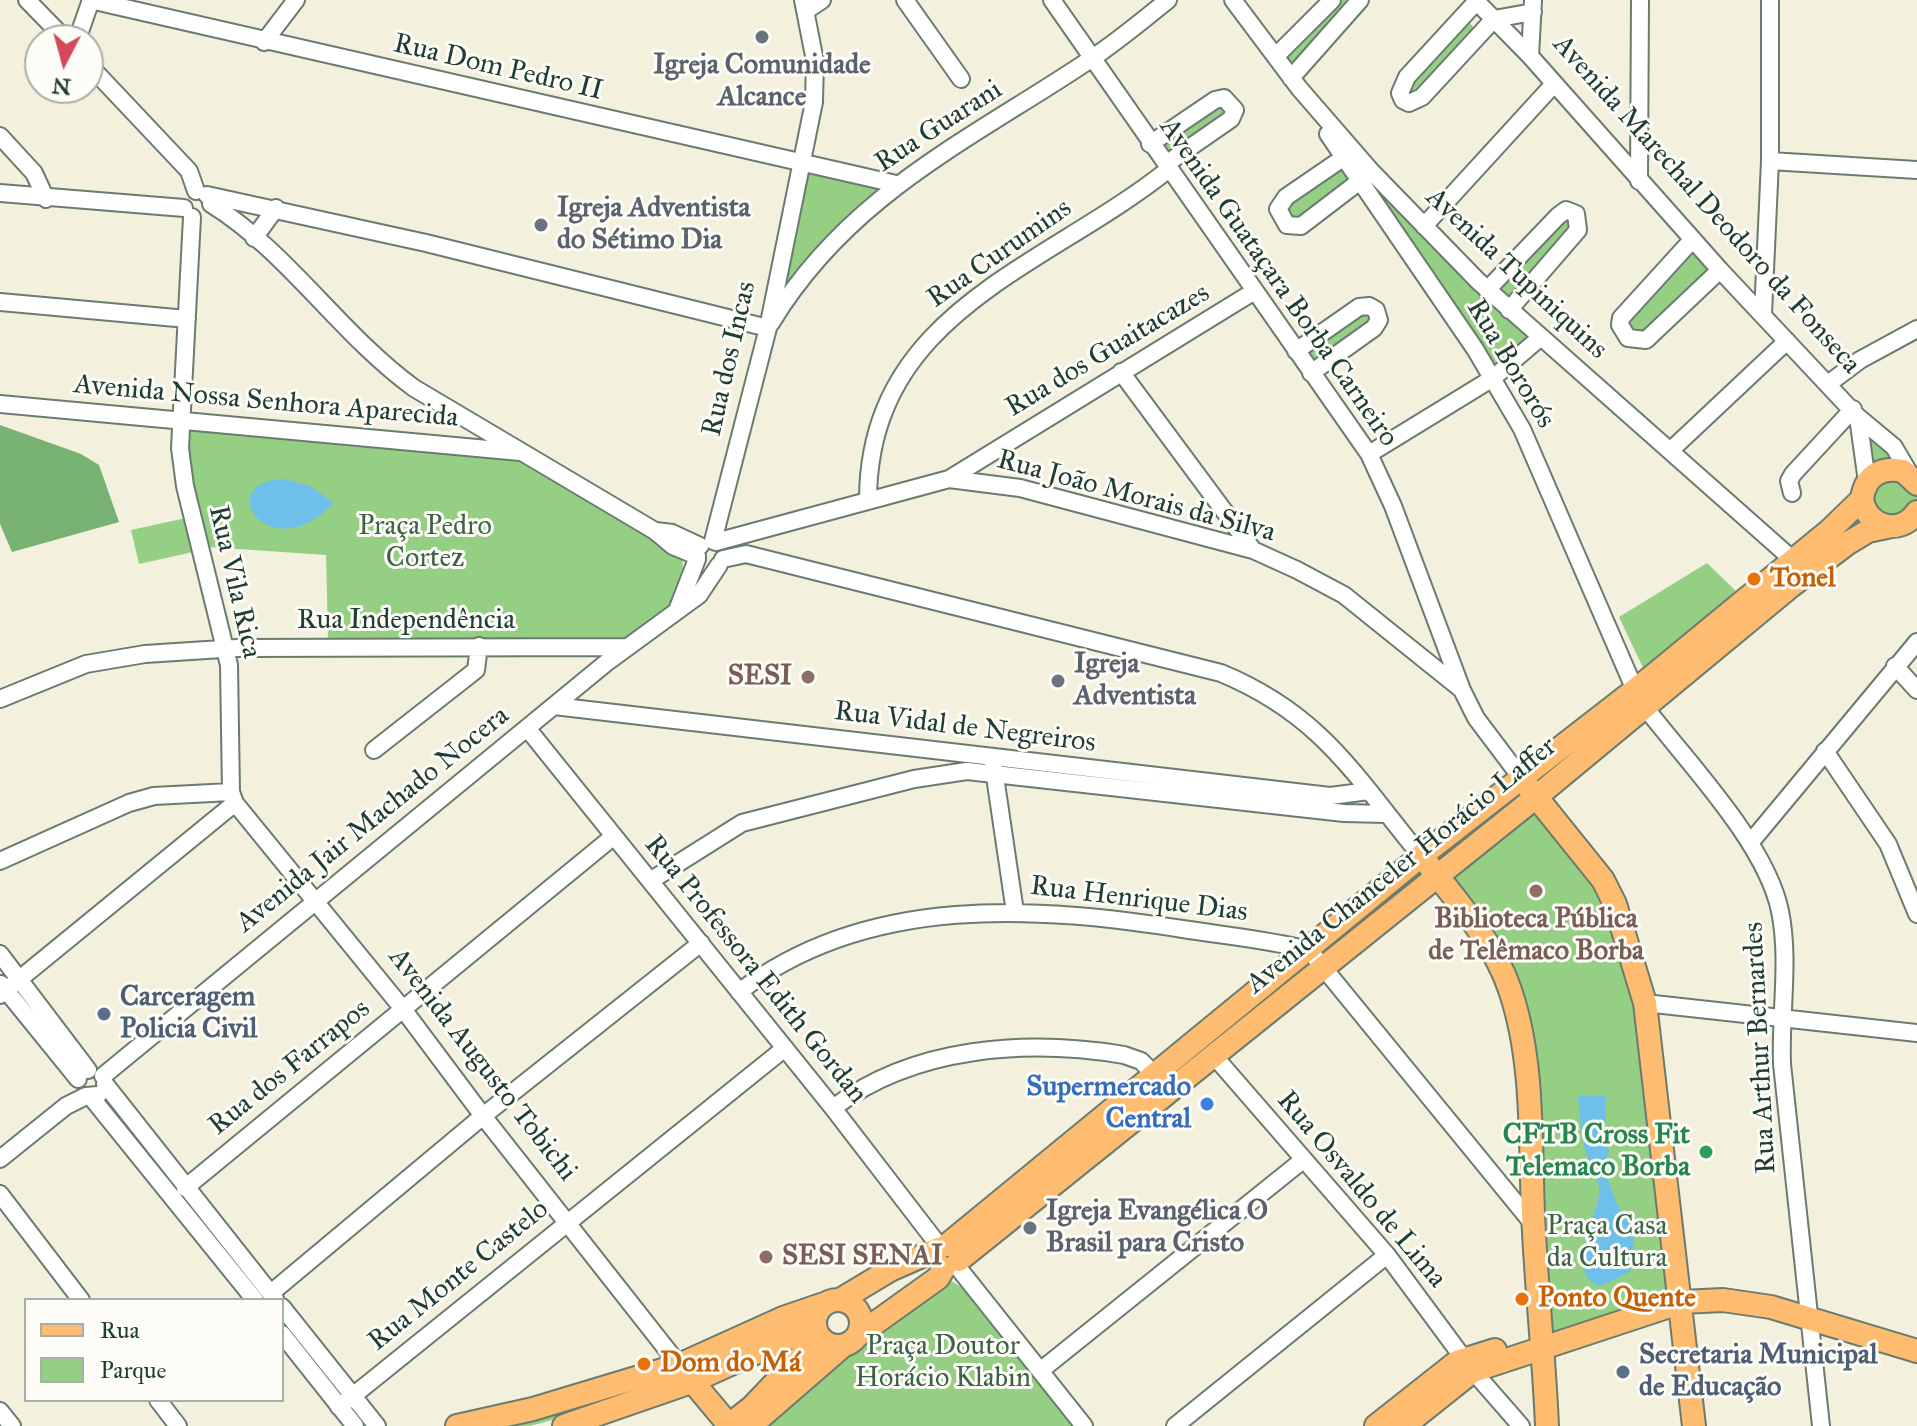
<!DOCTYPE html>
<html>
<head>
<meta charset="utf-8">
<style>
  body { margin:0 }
  #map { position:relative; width:1917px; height:1426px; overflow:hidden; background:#f3f0dd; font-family:"IM FELL Great Primer",serif }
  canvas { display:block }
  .legend { position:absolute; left:24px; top:1298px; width:260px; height:104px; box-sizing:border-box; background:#fdfcf7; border:2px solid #a4b0a9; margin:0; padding:10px 14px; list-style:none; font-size:24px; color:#1f3d34 }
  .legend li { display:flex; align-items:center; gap:16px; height:40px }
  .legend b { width:40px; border:2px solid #a4b0a9 }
  .north { position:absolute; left:24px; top:24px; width:80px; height:80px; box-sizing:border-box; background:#fdfcf7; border:2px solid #a4b0a9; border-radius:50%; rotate:186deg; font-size:22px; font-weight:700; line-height:32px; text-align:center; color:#1f3d34 }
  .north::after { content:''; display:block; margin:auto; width:28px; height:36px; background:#d1495b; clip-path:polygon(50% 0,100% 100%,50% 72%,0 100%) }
</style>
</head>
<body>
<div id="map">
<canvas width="1917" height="1426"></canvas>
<ul class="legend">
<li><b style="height:10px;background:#fdbc70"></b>Rua</li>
<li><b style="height:22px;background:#95cf84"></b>Parque</li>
</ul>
<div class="north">N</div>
</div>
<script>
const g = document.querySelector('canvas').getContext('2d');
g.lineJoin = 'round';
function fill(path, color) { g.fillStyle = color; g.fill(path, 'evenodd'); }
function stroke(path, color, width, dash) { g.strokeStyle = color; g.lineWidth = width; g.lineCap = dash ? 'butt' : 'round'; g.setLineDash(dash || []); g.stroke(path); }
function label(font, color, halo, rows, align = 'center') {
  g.font = font + ' "IM FELL Great Primer",serif'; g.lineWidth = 6; g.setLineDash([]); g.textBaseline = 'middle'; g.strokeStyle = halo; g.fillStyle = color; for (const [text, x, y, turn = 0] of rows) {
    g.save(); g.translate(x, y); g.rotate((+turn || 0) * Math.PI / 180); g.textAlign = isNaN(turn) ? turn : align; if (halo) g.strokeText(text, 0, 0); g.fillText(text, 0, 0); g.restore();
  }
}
const green = new Path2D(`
  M1336,0H1356L1294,67L1283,55Z
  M1466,19L1479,33L1413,101L1404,86Z
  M1215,101L1233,111L1171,160L1158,140Z
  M805,165L884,187L774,302Z
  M1345,165L1358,183L1292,224L1282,206Z
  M1368,180L1483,298L1560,217L1577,221L1504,313L1536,339L1497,373Z
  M1690,245L1717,271L1643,339L1622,321Z
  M1358,309L1378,314L1319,366L1305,345Z
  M1863,422L1917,470V525L1904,522L1788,572L1863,488Z
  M188,426L516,455L612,507L682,558C689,596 653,631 618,641H328L326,555L209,547L190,479Z
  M186,518L193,552L139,564L131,530Z
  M1707,563L1740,595L1644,670L1619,617Z
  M1521,790L1524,795L1438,861L1436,858Z
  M1536,804L1586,860L1636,986L1679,1291L1545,1339L1526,1026L1443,873Z
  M1411,876L1415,880L1320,959L1316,955Z
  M947,1278L961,1287L1074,1426H765Z
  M666,1379L582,1412L530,1426H478Z`);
const forest = new Path2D(`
  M0,425L81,454L99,465L119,522L12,552L0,524Z`);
const water = new Path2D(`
  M283,479L310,486L334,503C268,571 212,482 283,479Z
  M1578,1096H1606V1124L1594,1121L1581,1129Z
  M1592,1124L1605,1128L1609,1152L1603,1166L1617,1204L1632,1229L1634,1243L1630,1272L1601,1286C1561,1275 1601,1212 1599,1188C1597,1168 1581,1153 1583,1133Z`);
const minor = new Path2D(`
  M27,0L66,40
  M90,0L896,184
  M905,0L961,79
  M1052,0L1369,454L1393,506L1462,690L1476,718L1522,779
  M1233,0L1299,88L1371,171L1478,281L1792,559
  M1475,0L1530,56L1720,270L1858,417L1894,447L1911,476
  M1476,2L1407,77L1400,93L1403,100L1409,103L1422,97L1494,19L1533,12
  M807,10L822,0
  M77,40L91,0
  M264,42L296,0
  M1276,56L1332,0
  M1530,56L1533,0
  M88,64L189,171L196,191
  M1291,78L1360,0
  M1328,134L1475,349L1522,429L1635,690
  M0,136L34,173L46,199
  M1150,144L1215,100L1224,98L1235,110L1231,119L1166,164
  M1343,158L1286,197L1278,209L1287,225L1301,226L1369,174
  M1770,161L1917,170
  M1639,181L1640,0
  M0,193L184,208
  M207,195L426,243L768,328
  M211,204C286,250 341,335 414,388L655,531L673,546L697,556
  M192,217L180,448L185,486L229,665L231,792L235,803L403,1009L483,1116L679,1365
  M1424,226L1554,84
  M254,238L276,208
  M1692,240L1621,318L1620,325L1628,338L1646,340L1720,270
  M1487,290L1558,216L1566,210L1576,214L1578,230L1509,310
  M0,302L187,319
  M1763,314L1770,161V0
  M771,323C849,194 970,140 1091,59C1118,41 1143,20 1168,0
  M1296,351L1359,307L1369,306L1376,310L1379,320L1374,328L1311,373
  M1121,372L1253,550
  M1828,384L1860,360L1917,329
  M0,404L520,452
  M1858,417L1867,482
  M1671,450L1787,341
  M1369,454L1493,378L1541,337
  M949,479L1253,292
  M1792,493L1789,481L1793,474L1853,409
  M868,499C869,311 1047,267 1169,169
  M656,531L672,533L700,546
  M713,541L768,328L814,102L815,61L803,0
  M716,542L949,479L1020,488L1253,550L1297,570L1344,595L1461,689
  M723,559L746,554L1221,673C1322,715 1355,776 1421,856
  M678,608L697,559
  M1895,666L1917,690
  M0,699L86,664L145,654L237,648L628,647
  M554,706L1330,796L1369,791
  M1645,707C1687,762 1766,843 1780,911C1790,960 1780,1014 1782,1064L1821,1426
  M527,728L833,1108L940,1247
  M374,750L476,670L479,646
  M1825,751L1888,844L1917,914
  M993,763L1015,912
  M1750,843L1917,642
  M0,861L129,803L154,796L231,792
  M650,881L742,823L914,779L967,771L1344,813L1386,814
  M0,954L88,1070
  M1,984L78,1079
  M739,992C868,893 1038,906 1189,930C1229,936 1270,940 1309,950L1533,1224
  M0,995L235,803
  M1645,1003L1917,1033
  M1215,1057L1387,1255L1464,1359
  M103,1076L606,663L699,595L719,565
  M105,1084L275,1299
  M91,1097L255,1300
  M833,1108C914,1046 1027,1039 1124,1055L1141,1061L1155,1075
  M0,1159L66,1106L86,1096L98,1095
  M185,1188L614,836
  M0,1194L81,1300
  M956,1265L1084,1426
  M271,1293L483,1116L701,943
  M282,1307L377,1426
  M282,1334L355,1426
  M1040,1371L1303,1160
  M1473,1371L1521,1426
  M158,1400L178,1426
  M339,1407L785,1048
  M0,1411L12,1426
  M1175,1426L1387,1255`);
const major = new Path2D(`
  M1917,484L1903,471C1881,466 1865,476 1862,499C1867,528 1900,536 1917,512
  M1529,788L1603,880L1615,904L1645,1003L1694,1426
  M1427,863C1457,901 1495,944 1510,990C1534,1060 1530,1140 1533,1213C1536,1284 1544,1355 1547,1426
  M947,1245L1421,856L1649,679L1830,530L1862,499
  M959,1260L1536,797L1791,586L1848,543L1868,531L1887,527
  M815 1323a23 23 0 1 1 46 0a23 23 0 1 1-46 0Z
  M840,1300L890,1270L938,1249
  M857,1336L938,1278L944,1268
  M692,1381L729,1425
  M754,1423L844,1345
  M457,1426L533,1409L679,1365L783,1318L824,1304
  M564,1426L691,1382L815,1326
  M728,1426L752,1407L819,1337
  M1376,1426L1457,1362L1495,1350
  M1404,1426L1473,1371L1682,1302L1723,1300L1771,1307L1917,1351`);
const markers = [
  [762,37,8,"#6b7280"],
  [541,225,8,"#6b7280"],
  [1754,579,8,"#e8710a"],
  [808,677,8,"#8d6e63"],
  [1058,681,8,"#6b7280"],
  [1536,891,8,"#8d6e63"],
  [104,1014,8,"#5c6f8a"],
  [1207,1104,8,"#3f7fe0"],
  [1706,1152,8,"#2e9e5b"],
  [1030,1228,8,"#6b7280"],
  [766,1257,8,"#8d6e63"],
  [1522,1299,8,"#e8710a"],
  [644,1364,8,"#e8710a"],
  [1623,1372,8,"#5c6f8a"]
];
const worshipNames = [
  ["Igreja Comunidade",762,66,"center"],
  ["Alcance",762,98,"center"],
  ["Igreja Adventista",557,209],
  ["do Sétimo Dia",557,241],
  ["Igreja",1074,665],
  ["Adventista",1074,697],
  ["Igreja Evangélica O",1046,1212],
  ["Brasil para Cristo",1046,1244]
];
const streetNames = [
  ["Rua Dom Pedro II",498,68,13],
  ["Rua Guarani",939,127,-33],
  ["Avenida Marechal Deodoro da Fonseca",1706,205,48],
  ["Rua Curumins",1000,254,-35],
  ["Avenida Tupiniquins",1516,274,43],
  ["Avenida Guataçara Borba Carneiro",1278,283,55],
  ["Rua dos Guaitacazes",1108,351,-31],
  ["Rua dos Incas",730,359,-77],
  ["Rua Bororós",1510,364,59],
  ["Avenida Nossa Senhora Aparecida",266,402,5],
  ["Rua João Morais da Silva",1136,497,15],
  ["Rua Vila Rica",234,582,77],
  ["Rua Independência",406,621],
  ["Rua Vidal de Negreiros",965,728,7],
  ["Avenida Jair Machado Nocera",373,820,-39],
  ["Avenida Chanceler Horácio Laffer",1402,866,-39],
  ["Rua Henrique Dias",1139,900,7],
  ["Rua Professora Edith Gordan",755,970,51],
  ["Rua Arthur Bernardes",1761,1048,-93],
  ["Avenida Augusto Tobichi",482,1065,52],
  ["Rua dos Farrapos",290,1068,-39],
  ["Rua Osvaldo de Lima",1361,1190,50],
  ["Rua Monte Castelo",459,1276,-39]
];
const parkNames = [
  ["Praça Pedro",425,527],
  ["Cortez",425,559],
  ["Praça Casa",1607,1227],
  ["da Cultura",1607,1259],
  ["Praça Doutor",943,1347],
  ["Horácio Klabin",943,1379]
];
const foodNames = [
  ["Tonel",1770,579],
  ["Ponto Quente",1538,1299],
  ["Dom do Má",660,1364]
];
const educationNames = [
  ["SESI",792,677],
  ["Biblioteca Pública",1536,920,"center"],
  ["de Telêmaco Borba",1536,952,"center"],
  ["SESI SENAI",782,1257,"left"]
];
const serviceNames = [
  ["Carceragem",120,998],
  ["Policia Civil",120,1030],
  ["Secretaria Municipal",1639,1356],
  ["de Educação",1639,1388]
];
const shopNames = [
  ["Supermercado",1191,1088],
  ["Central",1191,1120]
];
const leisureNames = [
  ["CFTB Cross Fit",1690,1136],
  ["Telemaco Borba",1690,1168]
];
fill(green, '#95cf84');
fill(forest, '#78b272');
fill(water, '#6ebfe9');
stroke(minor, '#697c6f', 20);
stroke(major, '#697c6f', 26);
stroke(minor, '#fff', 16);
stroke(major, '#fdbc70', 22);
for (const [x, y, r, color] of markers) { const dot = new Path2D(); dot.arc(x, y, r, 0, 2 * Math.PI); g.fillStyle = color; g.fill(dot); stroke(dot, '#fdfcf7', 3); }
label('bold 28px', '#5b616d', '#fdfcf7', worshipNames, 'left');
label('28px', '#1f3d34', '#fdfcf7', streetNames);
label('28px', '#3c6248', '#fdfcf7', parkNames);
label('bold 28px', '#c56008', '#fdfcf7', foodNames, 'left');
label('bold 28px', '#785e54', '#fdfcf7', educationNames, 'right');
label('bold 28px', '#4e5e75', '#fdfcf7', serviceNames, 'left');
label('bold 28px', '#366cbe', '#fdfcf7', shopNames, 'right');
label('bold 28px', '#27864d', '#fdfcf7', leisureNames, 'right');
</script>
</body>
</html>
